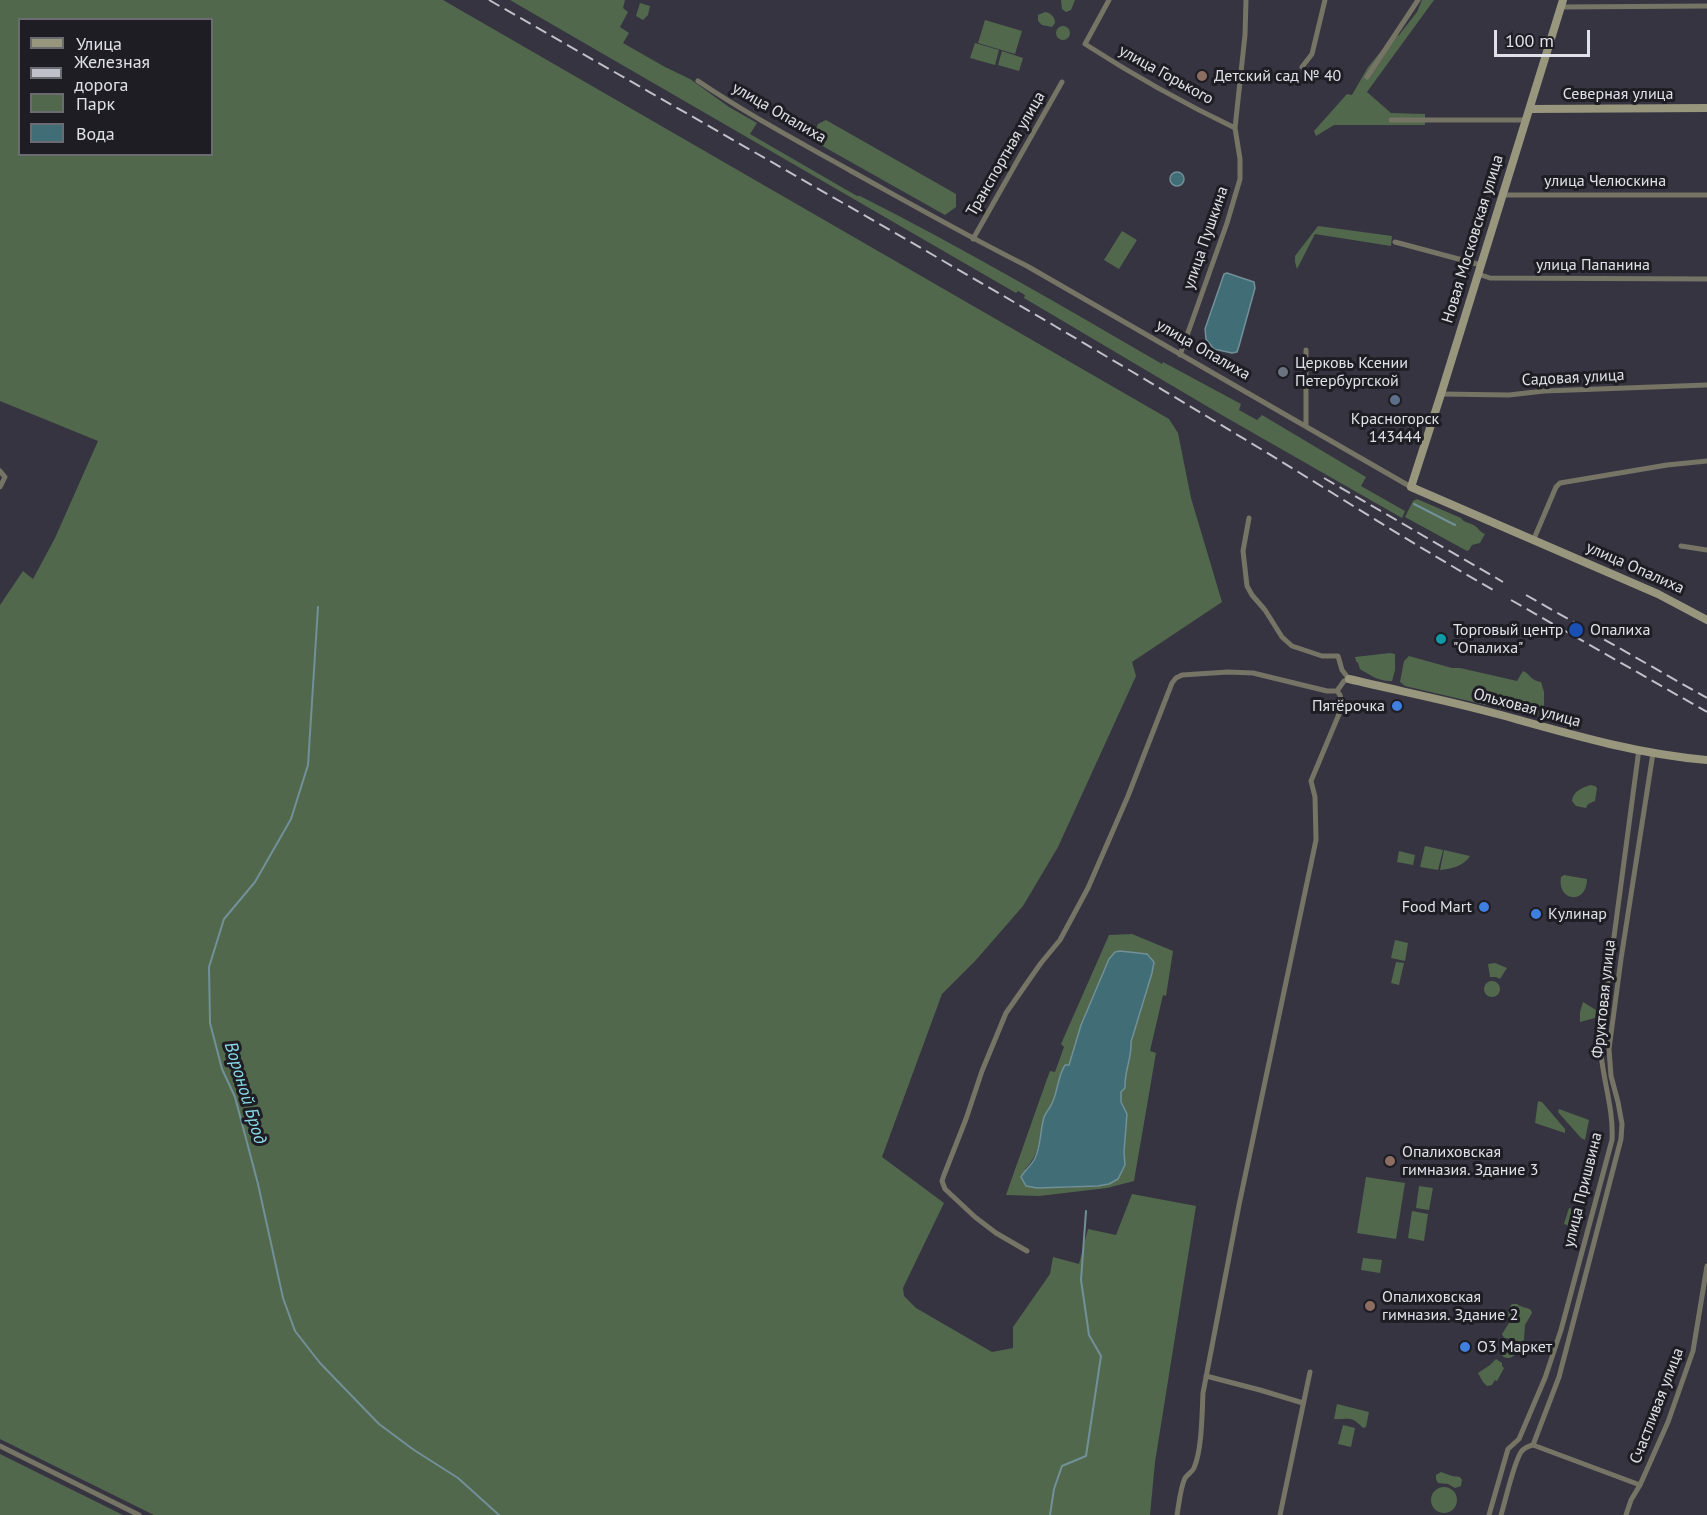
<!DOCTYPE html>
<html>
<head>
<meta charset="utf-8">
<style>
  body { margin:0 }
  #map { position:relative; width:1707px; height:1515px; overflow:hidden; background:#363441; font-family:"PT Sans",sans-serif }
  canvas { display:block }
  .legend { position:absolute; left:18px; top:18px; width:195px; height:138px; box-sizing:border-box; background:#1d1d23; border:2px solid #6b6b72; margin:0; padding:8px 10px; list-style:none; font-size:18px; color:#e0e0e8 }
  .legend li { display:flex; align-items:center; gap:12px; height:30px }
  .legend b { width:30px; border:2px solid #6b6b72 }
  .scale { position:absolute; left:1494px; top:30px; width:96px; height:27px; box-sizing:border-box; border:3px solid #e0e0e8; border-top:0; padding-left:8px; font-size:18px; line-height:21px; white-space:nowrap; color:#e0e0e8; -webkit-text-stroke:4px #1d1d23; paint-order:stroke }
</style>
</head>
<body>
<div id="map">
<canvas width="1707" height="1515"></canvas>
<ul class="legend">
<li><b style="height:8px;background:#98977e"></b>Улица</li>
<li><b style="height:8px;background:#c0c0c9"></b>Железная дорога</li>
<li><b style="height:16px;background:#51684d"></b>Парк</li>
<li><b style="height:16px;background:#416e76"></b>Вода</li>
</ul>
<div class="scale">100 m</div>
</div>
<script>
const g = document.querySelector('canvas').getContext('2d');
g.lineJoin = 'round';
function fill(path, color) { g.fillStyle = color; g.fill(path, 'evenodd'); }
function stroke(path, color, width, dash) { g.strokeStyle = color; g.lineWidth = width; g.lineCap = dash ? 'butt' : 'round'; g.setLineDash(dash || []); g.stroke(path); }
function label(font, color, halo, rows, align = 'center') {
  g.font = font + ' "PT Sans",sans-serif'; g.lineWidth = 6; g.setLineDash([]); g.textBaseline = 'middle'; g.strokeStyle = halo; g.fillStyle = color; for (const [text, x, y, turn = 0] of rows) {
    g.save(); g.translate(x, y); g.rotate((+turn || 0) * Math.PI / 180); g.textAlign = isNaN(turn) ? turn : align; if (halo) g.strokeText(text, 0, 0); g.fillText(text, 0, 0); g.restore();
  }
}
const green = new Path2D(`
  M0,0H443L1169,419L1178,433L1191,498L1222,602L1132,662L1136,676L1058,847L1023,906L976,960L942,994L882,1157L944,1203L903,1288L904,1296L916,1308L992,1352L1013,1348V1327L1050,1274L1053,1257L1079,1264L1088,1229L1116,1235L1132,1194L1196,1206L1155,1462L1150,1515H154L0,1439V605L23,571L33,579L55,538L98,441L0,401ZM20,20H212V154H20Z
  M510,0H625L623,8L628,12L620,27L629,33L623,43L665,67L690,79L729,107L757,123L750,134L857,196H860C963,248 1062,306 1162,364L1163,362L1241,404L1239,410L1257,420L1262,415L1366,477L1361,486L1405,511L1402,518L1220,414L1024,298L1025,295L1018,291L1016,293Z
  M1061,0H1075L1071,10L1066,12L1062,9Z
  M1422,0H1434L1367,92L1391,113L1425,114V125H1334L1316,136L1314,131L1347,94L1352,95L1368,67L1388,43L1399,35L1417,12Z
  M640,3L650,6L648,15L643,20L636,16Z
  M1045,12C1051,13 1055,17 1055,23L1052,27L1042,25L1038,21V15Z
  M985,20L1022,31L1015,54L978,43Z
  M1056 33a7 7 0 1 1 14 0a7 7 0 1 1-14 0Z
  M975,43L999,50L995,65L970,58Z
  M1002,51L1023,58L1019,71L998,65Z
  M826,120L956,194V207L945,215L810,139L803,126H809L814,133L818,124Z
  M1318,226L1392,236L1391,246L1315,234L1297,269L1295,262V256Z
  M1122,231L1137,240L1119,269L1104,260Z
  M1417,499L1461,518C1465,524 1470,522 1475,526C1479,529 1480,532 1485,534L1480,543L1472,545L1469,550L1467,551L1405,517L1413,501Z
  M1390,653L1395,654V670L1392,681C1380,682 1370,675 1360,669L1358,663L1356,661L1355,657Z
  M1409,656L1452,668H1460L1517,681L1523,671C1530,674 1531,681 1541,682L1544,692V708L1539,712L1537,717L1405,686L1400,682L1404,661Z
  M1590,785L1595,786L1597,788L1595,801L1588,804L1586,808L1576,806L1572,801C1573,791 1582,788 1590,785Z
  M1425,846L1443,850L1438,870L1420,867Z
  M1444,850L1470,856C1464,866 1451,869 1440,870Z
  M1399,851L1415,855L1413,865L1397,862Z
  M1564,875L1587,879C1587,905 1557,902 1561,877Z
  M1132,934L1173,951L1166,996L1163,995L1150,1051L1156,1053L1134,1181L1107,1188L1039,1196L1006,1195L1047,1079L1050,1071L1055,1072L1064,1047L1061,1044L1109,935ZM1147,954L1151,957L1152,973L1131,1042C1132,1058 1124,1072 1125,1088L1121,1092V1102L1127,1114L1124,1152L1125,1165L1098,1186L1056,1188L1025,1169C1041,1154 1038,1137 1044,1118C1046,1112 1051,1107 1053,1101C1056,1095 1056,1089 1058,1083C1060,1077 1063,1071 1065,1065H1069L1081,1025L1109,959Z
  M1395,940L1408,943L1405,961L1391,958Z
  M1396,962L1404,963L1399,985L1391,983Z
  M1495,963L1507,968L1500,979L1496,977H1490L1488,964Z
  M1484 989a8 8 0 1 1 16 0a8 8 0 1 1-16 0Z
  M1583,1002L1596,1010L1595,1018L1580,1022V1012Z
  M1538,1101L1542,1102L1565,1129V1133L1535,1123Z
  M1559,1109L1589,1120L1585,1140L1581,1138L1558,1112Z
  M1366,1177L1405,1183L1396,1239L1357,1233Z
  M1419,1186L1433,1188L1429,1210L1416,1208Z
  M1569,1208L1579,1211L1574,1227L1564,1224Z
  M1412,1211L1428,1214L1424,1241L1408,1238Z
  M1363,1258L1382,1260L1380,1273L1361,1270Z
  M1512,1304H1517C1522,1308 1526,1307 1531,1310L1532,1313L1525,1325L1524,1340L1519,1343L1513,1339L1504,1338L1502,1334L1509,1323L1508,1309Z
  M1500 1350a8 8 0 1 1 16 0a8 8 0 1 1-16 0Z
  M1496,1359L1502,1363V1366L1504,1368L1497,1381L1495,1380L1492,1385L1487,1386L1483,1382L1478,1373L1490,1365Z
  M1337,1404L1369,1412L1366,1427L1363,1428C1351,1415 1348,1420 1334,1419Z
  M1343,1425L1355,1428L1351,1447L1338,1444Z
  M0,1454L123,1515H0Z
  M1441,1472L1452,1476L1460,1477L1462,1480L1461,1486L1455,1488L1448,1484L1438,1483L1436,1479V1475Z
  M1431 1500a13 13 0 1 1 26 0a13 13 0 1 1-26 0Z`);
const water = new Path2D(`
  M1170 179a7 7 0 1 1 14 0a7 7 0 1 1-14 0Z
  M1227,273L1254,282L1255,288L1239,346L1237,352L1232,353L1214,349L1206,339L1205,329L1224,274Z
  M1120,951L1147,954L1154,962L1152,973L1131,1042C1132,1058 1124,1072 1125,1088L1121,1092V1102L1127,1114L1124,1152L1125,1165L1118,1179L1109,1184L1098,1186L1037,1188L1026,1186L1021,1177C1025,1170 1032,1165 1035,1158C1041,1146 1040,1131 1044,1117C1046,1112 1051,1107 1053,1101C1058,1089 1058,1076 1065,1065H1069L1081,1025L1109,959L1115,952Z`);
const stream = new Path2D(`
  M1414,504L1455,525
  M318,607L308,765L291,819L255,882L224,919L209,967L210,1023L222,1069L235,1097L258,1184L283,1298L295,1331L320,1363L379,1424L414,1450L458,1478L499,1515
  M1050,1515L1054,1489L1062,1466L1086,1456L1101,1356L1089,1335L1081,1280L1086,1211`);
const street = new Path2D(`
  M1109,0L1085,44C1133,75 1183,103 1235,128
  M1561,7L1707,6
  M1302,67L1312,54L1325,0
  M1367,77L1418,0
  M698,81C747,114 799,142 851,171C909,203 967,236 1027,266L1411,487
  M1391,120H1526
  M1503,195H1707
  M973,239L1062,82
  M1395,242L1481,265
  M1478,274L1490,278L1707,279
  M1180,355L1227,223L1240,179V159L1235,128L1245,35L1246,0
  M1441,394L1509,395L1544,391L1707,385
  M1306,426V350
  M0,471L5,477L0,487
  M1249,518L1243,551L1247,586L1252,595L1265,610L1282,637L1292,646L1322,656H1338L1342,670L1349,679L1344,681L1337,691
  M1533,541L1556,487L1560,483L1667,465L1707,461
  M1681,546L1707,550
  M1027,1251L996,1233L975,1217L945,1189L942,1181L944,1175L966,1119L982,1071L1006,1013L1041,963L1060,940L1088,888L1128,796L1172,683L1176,678L1182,675L1228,672L1253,673L1327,691H1337
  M1206,1376L1260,1390L1303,1403
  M1533,1445L1640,1485
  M0,1446L139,1515
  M1177,1515C1179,1504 1180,1489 1185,1478C1188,1474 1192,1472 1194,1468C1202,1450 1202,1413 1203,1393L1239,1205L1316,840L1315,797L1311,781L1342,707L1340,695L1337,691
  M1280,1515L1310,1372
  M1489,1515L1508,1449L1519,1439L1545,1378L1561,1330L1612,1140C1614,1107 1601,1075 1600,1042L1639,749
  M1501,1515C1506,1499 1513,1465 1521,1452C1524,1448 1528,1446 1533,1445L1559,1377L1621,1139L1622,1124L1618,1102L1611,1076L1609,1049L1621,959L1653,753
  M1626,1515L1631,1500L1640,1485L1668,1422L1693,1351L1707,1266`);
const secondary = new Path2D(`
  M1563,0L1441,394L1411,487L1658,594L1707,620
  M1530,109L1707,108
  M1349,679C1399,691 1451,701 1501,715C1569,734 1636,754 1707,760`);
const rail = new Path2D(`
  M489,0C739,144 990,285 1236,434C1323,486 1408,542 1497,592
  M1324,478L1503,582
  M1526,595L1707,698
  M1511,600L1707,712`);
const markers = [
  [1202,76,6,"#8d6e63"],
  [1283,372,6,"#6b7280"],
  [1395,400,6,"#5c6f8a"],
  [1576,630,8,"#1a4fb4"],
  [1441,639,6,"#0f9aa8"],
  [1397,706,6,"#3f7fe0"],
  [1484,907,6,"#3f7fe0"],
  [1536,914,6,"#3f7fe0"],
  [1390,1161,6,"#8d6e63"],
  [1370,1306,6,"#8d6e63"],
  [1465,1347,6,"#3f7fe0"]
];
const streetNames = [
  ["улица Горького",1166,75,29],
  ["Северная улица",1618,94],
  ["улица Опалиха",779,113,30],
  ["Транспортная улица",1006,154,-60],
  ["улица Челюскина",1605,181],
  ["улица Пушкина",1206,238,-71],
  ["Новая Московская улица",1473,239,-73],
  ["улица Папанина",1593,265],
  ["улица Опалиха",1203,350,30],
  ["Садовая улица",1573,378,-3],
  ["улица Опалиха",1635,568,24],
  ["Ольховая улица",1527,708,15],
  ["Фруктовая улица",1604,999,-84],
  ["улица Пришвина",1583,1190,-76],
  ["Счастливая улица",1657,1406,-69]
];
const poiNames = [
  ["Детский сад № 40",1214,76],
  ["Церковь Ксении",1295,363],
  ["Петербургской",1295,381],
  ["Красногорск",1395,419,"center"],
  ["143444",1395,437,"center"],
  ["Торговый центр",1453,630],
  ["\"Опалиха\"",1453,648],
  ["Опалиха",1590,630],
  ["Пятёрочка",1385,706,"right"],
  ["Food Mart",1472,907,"right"],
  ["Кулинар",1548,914],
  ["Опалиховская",1402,1152],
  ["гимназия. Здание 3",1402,1170],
  ["Опалиховская",1382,1297],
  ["гимназия. Здание 2",1382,1315],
  ["О3 Маркет",1477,1347]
];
const waterNames = [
  ["Вороной Брод",245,1093,73]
];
fill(green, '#51684d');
fill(water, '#416e76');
stroke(water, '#719098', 1.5);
stroke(stream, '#719098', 2);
stroke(street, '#757465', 5);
stroke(secondary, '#98977e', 8);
stroke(rail, '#c0c0c9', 2, [12, 6]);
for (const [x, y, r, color] of markers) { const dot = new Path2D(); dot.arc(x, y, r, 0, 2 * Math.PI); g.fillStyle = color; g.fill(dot); stroke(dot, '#1d1d23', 2); }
label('16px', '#e0e0e8', '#1d1d23', streetNames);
label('16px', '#e0e0e8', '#1d1d23', poiNames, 'left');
label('italic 18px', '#89dae7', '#1d1d23', waterNames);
</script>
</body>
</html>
